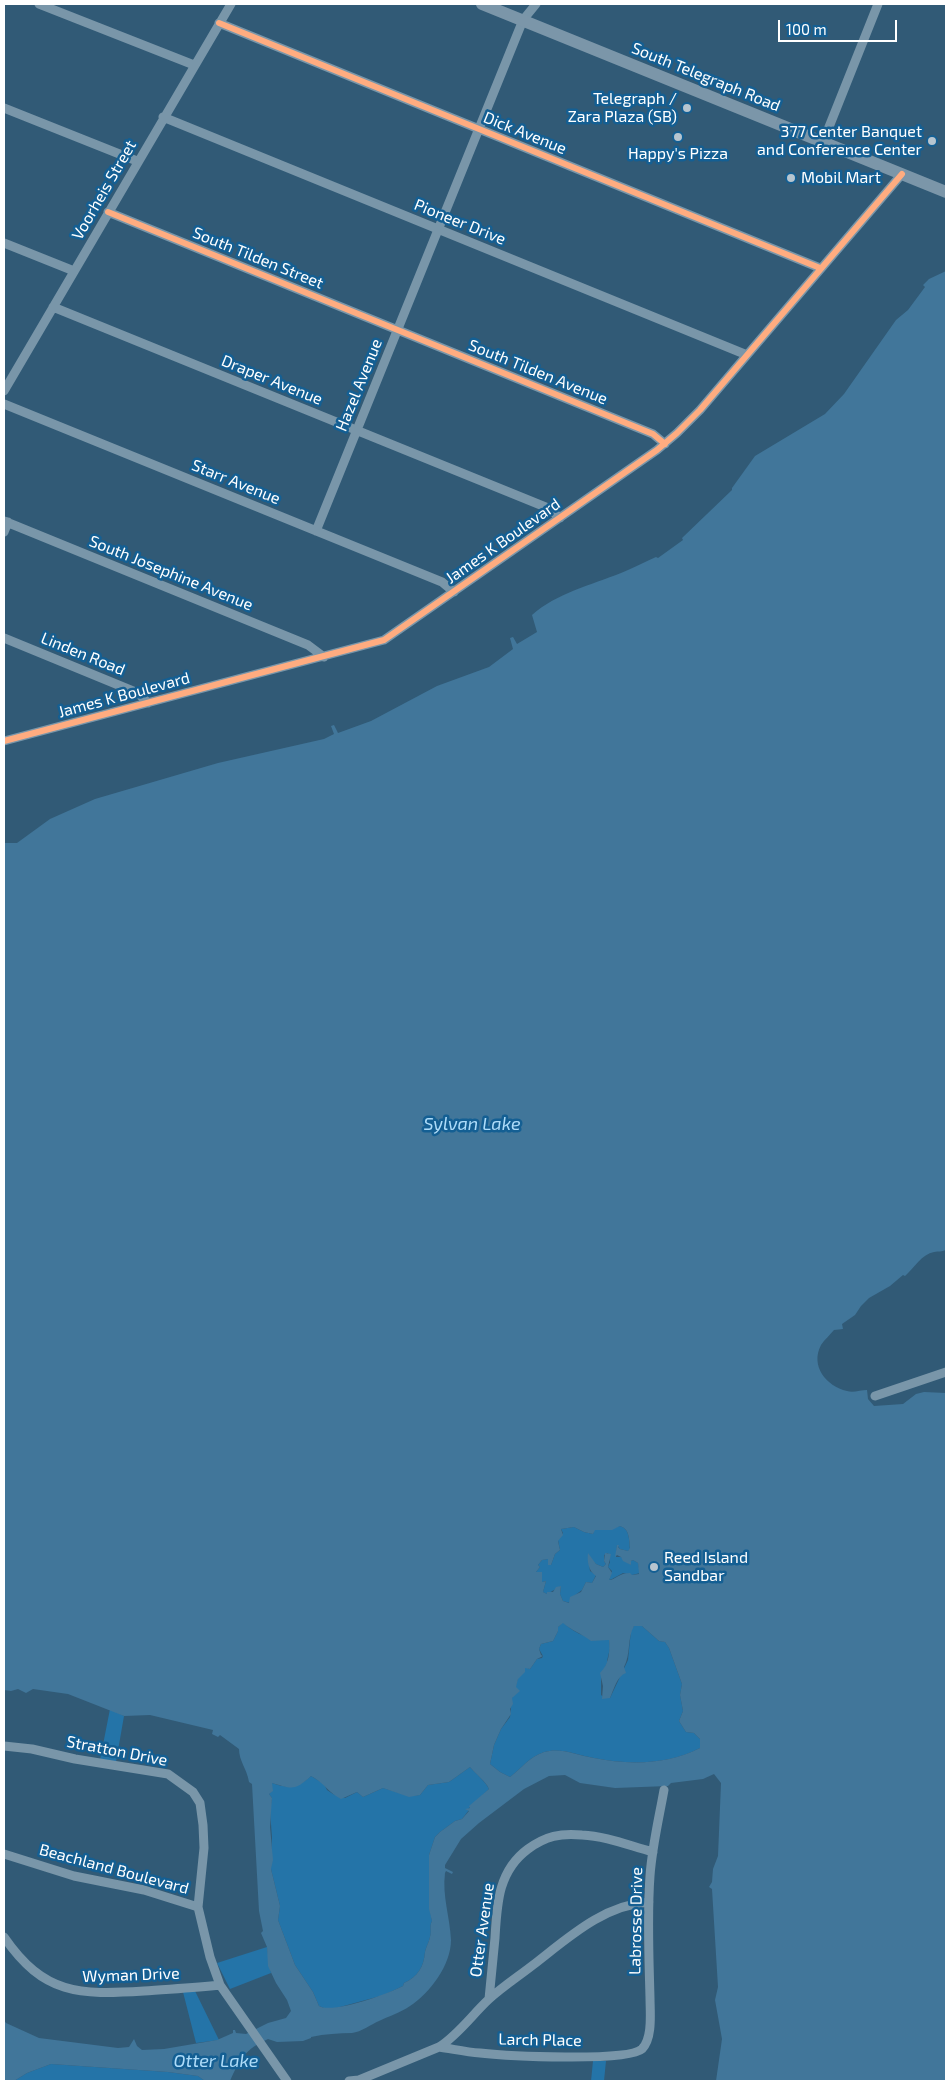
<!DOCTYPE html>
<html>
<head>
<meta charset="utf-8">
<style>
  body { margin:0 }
  #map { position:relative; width:950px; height:2085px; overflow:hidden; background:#315a76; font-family:"Exo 2",sans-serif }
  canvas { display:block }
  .frame { position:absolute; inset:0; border:5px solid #fff; pointer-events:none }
  .scale { position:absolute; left:778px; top:20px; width:119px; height:22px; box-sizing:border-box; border:2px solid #fff; border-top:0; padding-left:6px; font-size:15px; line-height:18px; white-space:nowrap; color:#fff; -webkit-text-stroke:4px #145f93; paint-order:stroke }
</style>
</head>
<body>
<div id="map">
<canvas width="950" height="2085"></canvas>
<div class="frame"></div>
<div class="scale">100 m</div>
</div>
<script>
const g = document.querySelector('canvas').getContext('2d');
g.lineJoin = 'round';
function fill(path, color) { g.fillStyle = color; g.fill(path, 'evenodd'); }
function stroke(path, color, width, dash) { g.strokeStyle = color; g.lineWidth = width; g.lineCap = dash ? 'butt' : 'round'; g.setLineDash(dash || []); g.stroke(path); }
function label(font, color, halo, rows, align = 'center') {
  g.font = font + ' "Exo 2",sans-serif'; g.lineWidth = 5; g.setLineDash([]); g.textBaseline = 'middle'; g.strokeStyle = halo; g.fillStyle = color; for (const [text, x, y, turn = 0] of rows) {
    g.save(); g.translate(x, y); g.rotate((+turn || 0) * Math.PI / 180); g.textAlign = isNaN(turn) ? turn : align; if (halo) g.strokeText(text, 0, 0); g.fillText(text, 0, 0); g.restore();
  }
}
const green = new Path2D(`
  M620,1526C630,1529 629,1540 630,1549L628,1551L620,1549L617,1545L616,1557H621L631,1565V1561L633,1560L638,1563L640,1573L632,1575L623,1573L612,1579L609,1580L612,1571L608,1567L610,1562L608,1553L604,1555V1561L606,1564L603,1567L596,1564L588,1556L590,1571L596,1575L592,1583L586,1582L582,1590L574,1596L570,1603L563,1601L560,1594L561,1586L547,1594L543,1592L546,1581L542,1582V1574L536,1572L540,1567L538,1565L542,1560L548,1559V1565H551L555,1554L560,1550L558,1540L563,1533L561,1529L574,1527L584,1532L593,1534L594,1530L610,1529Z
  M563,1622C575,1635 593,1640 609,1640L610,1648L607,1661H608L601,1676V1695L605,1698H610L628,1660L631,1630L634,1626H642L659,1641L665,1642L669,1648L682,1684L680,1695L683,1711L679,1721L686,1732L694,1733L700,1739V1748C669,1765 628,1765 594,1758C578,1755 560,1747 544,1752C529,1757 522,1768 510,1777L500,1772L490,1764L494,1745L501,1729L510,1717L512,1698L518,1678L525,1667L530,1669L537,1659L542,1658L543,1656L539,1649L541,1644L553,1641L558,1631V1627Z
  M110,1709L124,1716L116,1762L100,1760Z
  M470,1767C477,1775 485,1781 489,1789L467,1810H469L462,1819L455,1821L440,1832L435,1837L429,1855L430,1910L432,1921C429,1926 432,1931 430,1937C429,1942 426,1947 425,1952C424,1966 418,1977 404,1983L403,1986L384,1995L329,2010L319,2006L313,1992L295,1965L278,1920L280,1906L271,1869L272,1837L270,1811L272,1798L269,1794L271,1792L272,1783C288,1789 298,1788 311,1776L324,1784L327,1790L333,1794L345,1798L357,1792L363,1797L383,1788L409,1796L420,1795L428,1785L449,1782Z
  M267,1947L271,1973L230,1989L217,1963Z
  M195,1991L219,2040L196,2043L183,1992Z
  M593,2061H606L604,2081H591Z
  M51,2064L168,2072L198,2076L205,2081H14L27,2073Z`);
const water = new Path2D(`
  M946,271V1250C941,1252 939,1251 934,1252C922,1254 914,1268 905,1276L903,1275L890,1286L869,1298L861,1306L855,1315L842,1324L843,1329L834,1330C830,1335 825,1339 821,1345C810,1366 826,1386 847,1391C853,1393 861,1390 867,1390L868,1399L874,1406L903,1404L916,1394L924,1392L946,1393V2081H716L722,2039L715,2000L718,1987L712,1889L709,1887L712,1882L713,1869L718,1856L721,1783L714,1774L703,1779L671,1783L668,1786L615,1788L580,1783L565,1775L549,1776L524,1789L479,1823L461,1839L445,1865V1868L453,1872L452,1874L446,1871L445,1873C442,1896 450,1917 451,1940C451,1965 430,1993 410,2006C400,2013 389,2016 379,2021C372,2024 361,2032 352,2033C339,2033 325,2034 311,2037V2038L303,2041L277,2042L268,2039C245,2049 240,2059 230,2081H205L198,2076L168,2072L51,2064L27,2073L14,2081H4V2020L6,2023L39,2038L118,2048L129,2047L134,2039L137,2046L142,2050L164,2049L217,2040L233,2033V2030H235L236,2033L246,2034L268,2023L286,2018L291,2011L287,2000L276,1983L268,1966L267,1947L261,1933L263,1931L259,1911L252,1784L249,1782C247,1769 239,1761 239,1749L220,1735L218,1737L212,1734L213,1730L150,1715L124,1716L68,1694L33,1689L26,1693L18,1689L11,1691L4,1690V843H17L50,819L95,799L218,763L324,739L334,734L331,726L334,725L338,733L371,721L437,686L489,667L513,649L510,638L513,637L517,644L537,632L532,615C557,593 591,585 621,573C634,568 644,562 656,557L658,558L683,540L682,538L732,490V488L755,456L825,414L844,394L896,320L908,310L925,287L923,285L929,279ZM620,1526C630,1529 629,1540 630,1548L628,1551L620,1549L618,1547L619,1545H617L615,1557L617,1555L621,1557L623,1561L631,1565V1561L633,1560L638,1563L639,1574L632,1575L630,1573C619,1573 615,1580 609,1580L612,1573L608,1567L611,1554L605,1553L604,1561L606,1564L603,1567L596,1564L588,1553C587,1560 588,1571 596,1576L592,1583L586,1582L581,1592L570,1597L569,1603L563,1601L560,1594L561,1586L556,1587L553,1592H547V1594L543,1592L546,1581L542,1582V1572H536L540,1567L538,1565L542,1560L548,1559V1565H551L555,1554L560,1550L558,1541L563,1535L561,1529L574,1527L584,1532L593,1534L595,1530H612ZM563,1623C571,1630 582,1634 591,1641L609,1640C610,1653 609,1664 600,1673L603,1686L602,1699L610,1698C614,1689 617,1676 626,1673L624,1667C631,1654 627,1638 634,1626H642L659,1641L665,1642L669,1648L682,1684L680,1695L683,1711L679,1721L686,1732L694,1733L700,1739V1748C668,1765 628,1765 594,1758C577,1755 560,1747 544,1752C529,1757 522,1768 510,1777L500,1772L490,1764L494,1745L501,1729L511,1714L510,1709L513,1704L512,1698L520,1691L516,1687L518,1679L525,1672V1668L530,1669L537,1659L543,1656L541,1655L539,1649L541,1644L553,1641L558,1631V1627ZM470,1767C476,1775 485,1780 489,1789L469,1806L470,1808L465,1809L469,1811L462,1819L455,1821L440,1832L435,1837L429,1855V1909L432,1921C429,1926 432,1931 430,1937C429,1942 426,1947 425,1952C424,1966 418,1977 404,1983L403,1986C388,1994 332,2014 319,2006L313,1992L295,1965L278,1920L280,1906L271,1869L273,1860L270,1827L272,1798L269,1794L273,1791L272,1783C292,1789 295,1791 311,1776C323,1782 329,1793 341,1799L357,1792L363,1797L383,1788L409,1797L420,1795L428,1785L449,1782Z`);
const minor = new Path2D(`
  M39,4L194,65
  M219,23L820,268
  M4,108L137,161
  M163,117L747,355
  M823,142L878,4
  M108,212L653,434L665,444
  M4,243L74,271
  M53,307L548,508L560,518
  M4,391L231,4
  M4,404L442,582L454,592
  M4,521L308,645L324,657
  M316,531L523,20L536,4
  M4,532L8,522
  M4,638L133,691L141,696L148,703
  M4,741L384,640L657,450L677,433L700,410L902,174
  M875,1396L946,1372
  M4,1746L32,1749L75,1759L168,1774L193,1792L200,1803L203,1825L204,1848L198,1907L210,1957L220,1985L287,2081
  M4,1854L74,1876L144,1890L198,1907
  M4,1937C44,1995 79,1995 144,1991C169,1989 195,1988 220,1985
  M489,1999C491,1979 493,1959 495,1938C497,1904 498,1871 528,1849C546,1836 560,1833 582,1835C606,1836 630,1846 653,1852
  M439,2047C453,2049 466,2052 480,2053C505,2056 628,2062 642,2049C653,2038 650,2012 650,1998C649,1957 647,1916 650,1876C652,1847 659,1818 664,1790
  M349,2081L359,2080L439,2047C458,2035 472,2015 488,2000C502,1987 519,1976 533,1965C568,1938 603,1905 649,1902`);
const highway = new Path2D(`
  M482,4L946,192`);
const cycleway = new Path2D(`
  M219,23L820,268
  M108,212L653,434L665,444
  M4,741L384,640L657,450L677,433L700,410L902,174`);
const markers = [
  [687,108,5,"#b7c5cf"],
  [678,137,5,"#b7c5cf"],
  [932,141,5,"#b7c5cf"],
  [791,178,5,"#b7c5cf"],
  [654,1567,5,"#b7c5cf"]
];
const streetNames = [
  ["South Telegraph Road",706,77,22],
  ["Dick Avenue",525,133,22],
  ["Voorheis Street",104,190,-60],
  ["Pioneer Drive",460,222,22],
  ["South Tilden Street",258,258,22],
  ["South Tilden Avenue",538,372,22],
  ["Draper Avenue",272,380,22],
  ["Hazel Avenue",359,385,-68],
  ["Starr Avenue",236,482,22],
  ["James K Boulevard",503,541,-35],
  ["South Josephine Avenue",171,573,22],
  ["Linden Road",83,654,22],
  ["James K Boulevard",124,695,-15],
  ["Stratton Drive",117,1751,11],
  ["Beachland Boulevard",114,1869,15],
  ["Labrosse Drive",636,1921,-89],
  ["Otter Avenue",482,1930,-82],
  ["Wyman Drive",131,1975,-2],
  ["Larch Place",540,2040,1]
];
const poiNames = [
  ["Telegraph /",677,99],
  ["Zara Plaza (SB)",677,117],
  ["377 Center Banquet",922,132],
  ["and Conference Center",922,150],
  ["Happy's Pizza",678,154,"center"],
  ["Mobil Mart",801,178,"left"],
  ["Reed Island",664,1558,"left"],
  ["Sandbar",664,1576,"left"]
];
const waterNames = [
  ["Sylvan Lake",472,1124],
  ["Otter Lake",216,2061]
];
fill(green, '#2474a8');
fill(water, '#41769a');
stroke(minor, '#7996a9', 9);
stroke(highway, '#7b96a9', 12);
stroke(cycleway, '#ffac80', 6);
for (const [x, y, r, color] of markers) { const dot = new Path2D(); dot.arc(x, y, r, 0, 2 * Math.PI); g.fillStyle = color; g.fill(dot); stroke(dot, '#145f93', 2); }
label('16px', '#fff', '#145f93', streetNames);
label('16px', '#fff', '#145f93', poiNames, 'right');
label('italic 18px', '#aedcf9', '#145f93', waterNames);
</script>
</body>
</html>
